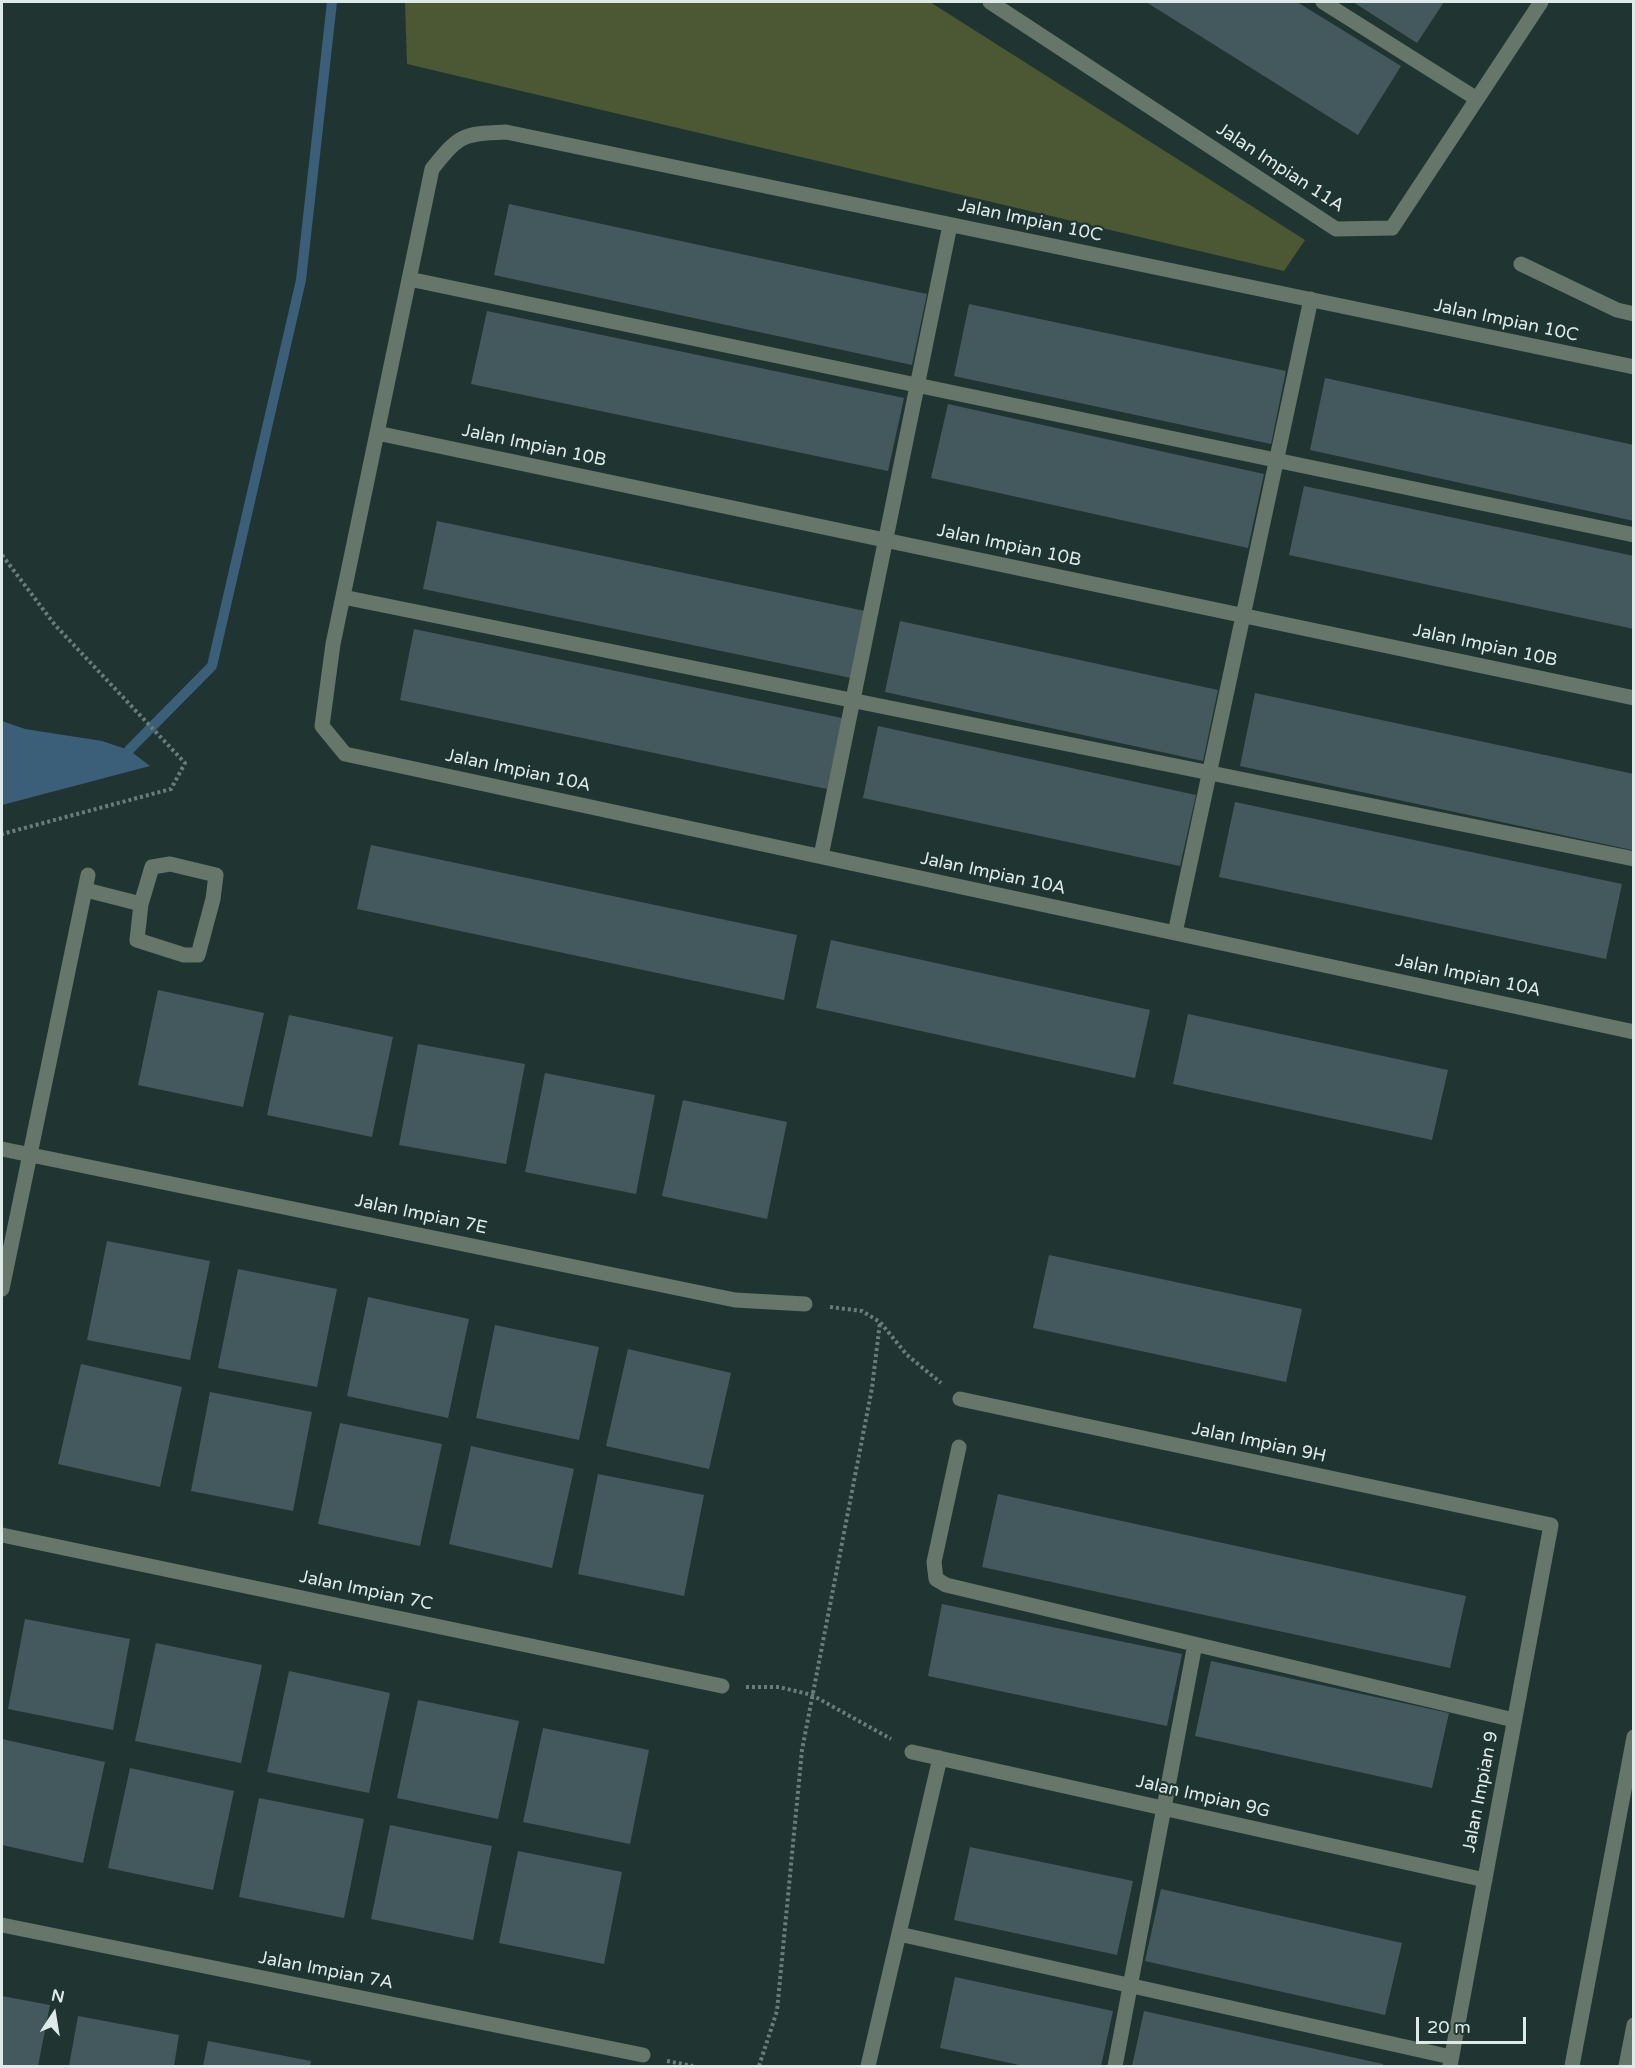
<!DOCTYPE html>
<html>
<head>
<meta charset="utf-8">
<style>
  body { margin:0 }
  #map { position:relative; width:1635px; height:2068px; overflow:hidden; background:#203531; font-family:"Varela Round",sans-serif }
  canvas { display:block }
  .frame { position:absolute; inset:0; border:3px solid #deeae8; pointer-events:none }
  .north { position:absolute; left:24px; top:1984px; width:60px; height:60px; -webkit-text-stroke:4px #203531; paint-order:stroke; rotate:12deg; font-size:16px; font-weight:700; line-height:24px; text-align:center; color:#deeae8 }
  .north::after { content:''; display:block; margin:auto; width:21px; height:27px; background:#deeae8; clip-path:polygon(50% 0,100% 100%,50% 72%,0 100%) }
  .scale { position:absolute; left:1416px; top:2017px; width:110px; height:27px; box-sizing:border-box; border:3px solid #deeae8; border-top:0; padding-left:8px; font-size:18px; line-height:21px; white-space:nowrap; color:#deeae8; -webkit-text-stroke:4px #203531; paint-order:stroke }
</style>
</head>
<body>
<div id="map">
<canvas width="1635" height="2068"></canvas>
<div class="frame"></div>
<div class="north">N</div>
<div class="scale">20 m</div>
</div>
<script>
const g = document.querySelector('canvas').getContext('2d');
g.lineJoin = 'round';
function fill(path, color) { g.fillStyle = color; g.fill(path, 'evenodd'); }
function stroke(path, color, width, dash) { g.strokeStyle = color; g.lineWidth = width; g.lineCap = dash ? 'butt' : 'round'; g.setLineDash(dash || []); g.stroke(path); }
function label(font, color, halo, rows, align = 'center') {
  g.font = font + ' "Varela Round",sans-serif'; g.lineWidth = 4.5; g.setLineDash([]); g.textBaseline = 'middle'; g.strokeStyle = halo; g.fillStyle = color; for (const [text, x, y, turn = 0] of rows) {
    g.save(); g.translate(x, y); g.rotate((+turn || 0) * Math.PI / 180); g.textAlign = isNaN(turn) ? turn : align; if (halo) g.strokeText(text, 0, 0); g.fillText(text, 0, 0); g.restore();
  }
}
const green = new Path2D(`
  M405,2H930L1305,240L1284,271L407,64Z`);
const water = new Path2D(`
  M2,721L25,729L102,741L129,750L150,766L2,805Z`);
const stream = new Path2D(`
  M129,750L212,666L301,280L332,2`);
const building = new Path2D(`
  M1146,2H1297L1401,66L1358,135Z
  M1353,2H1444L1417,43Z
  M509,204L927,294L912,365L494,275Z
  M969,304L1286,371L1271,444L954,376Z
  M487,311L904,398L888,471L471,384Z
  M1325,378L1634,445V521L1310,450Z
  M948,404L1264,474L1248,548L931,478Z
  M1304,486L1634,556V629L1289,555Z
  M437,521L865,611L851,678L423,589Z
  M900,621L1218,690L1203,761L885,692Z
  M414,629L842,718L827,789L400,700Z
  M1255,693L1634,774L1632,850L1240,766Z
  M878,726L1196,795L1180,866L863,798Z
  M1235,802L1622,884L1606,959L1219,877Z
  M371,845L797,935L784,1000L357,909Z
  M831,940L1150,1010L1135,1078L816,1008Z
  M158,990L264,1013L243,1107L138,1085Z
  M1188,1014L1448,1070L1432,1140L1173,1084Z
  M289,1015L393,1037L372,1137L267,1115Z
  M418,1044L525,1064L506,1164L399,1145Z
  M545,1073L655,1095L636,1194L525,1172Z
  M683,1100L787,1122L767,1219L662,1196Z
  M107,1241L210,1261L190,1360L87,1340Z
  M1049,1255L1302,1309L1286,1382L1033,1328Z
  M238,1269L337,1289L317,1387L218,1368Z
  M368,1297L469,1319L448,1418L347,1396Z
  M495,1325L599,1347L579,1440L476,1418Z
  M628,1349L731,1373L709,1469L606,1446Z
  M81,1364L182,1387L160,1487L58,1464Z
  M210,1392L312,1412L293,1511L191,1491Z
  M340,1423L442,1444L420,1546L318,1524Z
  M471,1446L574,1469L552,1568L449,1544Z
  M598,1474L704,1495L684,1596L578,1574Z
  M998,1494L1466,1596L1450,1668L982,1567Z
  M942,1604L1182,1654L1167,1726L928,1676Z
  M25,1619L130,1639L113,1730L8,1709Z
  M156,1643L262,1665L241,1763L135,1741Z
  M1211,1661L1449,1713L1432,1788L1195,1736Z
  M289,1671L390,1693L369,1793L267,1772Z
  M418,1700L519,1721L498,1819L397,1798Z
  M543,1728L649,1750L630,1844L523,1822Z
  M2,1739L105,1762L83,1863L2,1845Z
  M130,1768L234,1791L213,1890L108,1868Z
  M259,1798L364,1819L344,1918L239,1897Z
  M390,1825L492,1846L473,1940L371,1919Z
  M970,1847L1133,1881L1117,1955L954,1920Z
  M518,1851L622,1872L604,1964L499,1943Z
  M1161,1889L1402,1943L1385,2015L1145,1961Z
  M955,1977L1113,2011L1101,2066H1024L940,2048Z
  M2,1996L50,2005L38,2066H2Z
  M1144,2011L1383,2064V2066H1132Z
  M78,2016L179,2035L174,2066H69Z
  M208,2041L311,2061L310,2066H203Z`);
const path = new Path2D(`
  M2,555L55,625L185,763L171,789L2,834
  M830,1307L862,1311L880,1322L907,1355L941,1383
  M746,1687H779L812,1695L891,1739
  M667,2061L693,2066
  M759,2066L777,2011L802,1750L872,1388L880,1322`);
const minor = new Path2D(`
  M990,2L1336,229L1392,228L1541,2
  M1323,2L1477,99
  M1521,264L1617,310L1634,314
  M409,279L1634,535
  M1634,367L506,132C462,134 460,134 432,169L333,644L322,726L345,754L1634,1032
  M377,433L1634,698
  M343,597L1634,859
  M821,856L950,225
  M86,890L141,904L152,867L170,864L216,875L213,899L198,955H184L137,940L141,904
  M1175,933L1311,299
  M2,1149L735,1300L805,1304
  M2,1289L88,875
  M960,1399L1551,1525L1450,2066
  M959,1447L934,1562L936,1579L946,1585L1514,1720
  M2,1535L722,1686
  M912,1752L1485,1880
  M2,1925L643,2055
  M899,1934L1451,2057
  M868,2066L940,1758
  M1115,2066L1195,1644
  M1572,2066L1634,1737
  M1626,2066L1634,2025`);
const streetNames = [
  ["Jalan Impian 11A",1280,168,33],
  ["Jalan Impian 10C",1030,221,12],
  ["Jalan Impian 10C",1506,321,12],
  ["Jalan Impian 10B",534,446,12],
  ["Jalan Impian 10B",1009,546,12],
  ["Jalan Impian 10B",1485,646,12],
  ["Jalan Impian 10A",518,771,12],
  ["Jalan Impian 10A",993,874,12],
  ["Jalan Impian 10A",1468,976,12],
  ["Jalan Impian 7E",421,1215,12],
  ["Jalan Impian 9H",1259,1443,12],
  ["Jalan Impian 7C",366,1591,12],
  ["Jalan Impian 9",1481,1792,-79],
  ["Jalan Impian 9G",1203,1797,13],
  ["Jalan Impian 7A",326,1971,11]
];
fill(green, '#4c5833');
fill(water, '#3b5f79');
stroke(stream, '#3b5f79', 10);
fill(building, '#43595d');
stroke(path, '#6b7d7a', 4, [3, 3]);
stroke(minor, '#66766a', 15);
label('18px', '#deeae8', '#203531', streetNames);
</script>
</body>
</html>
